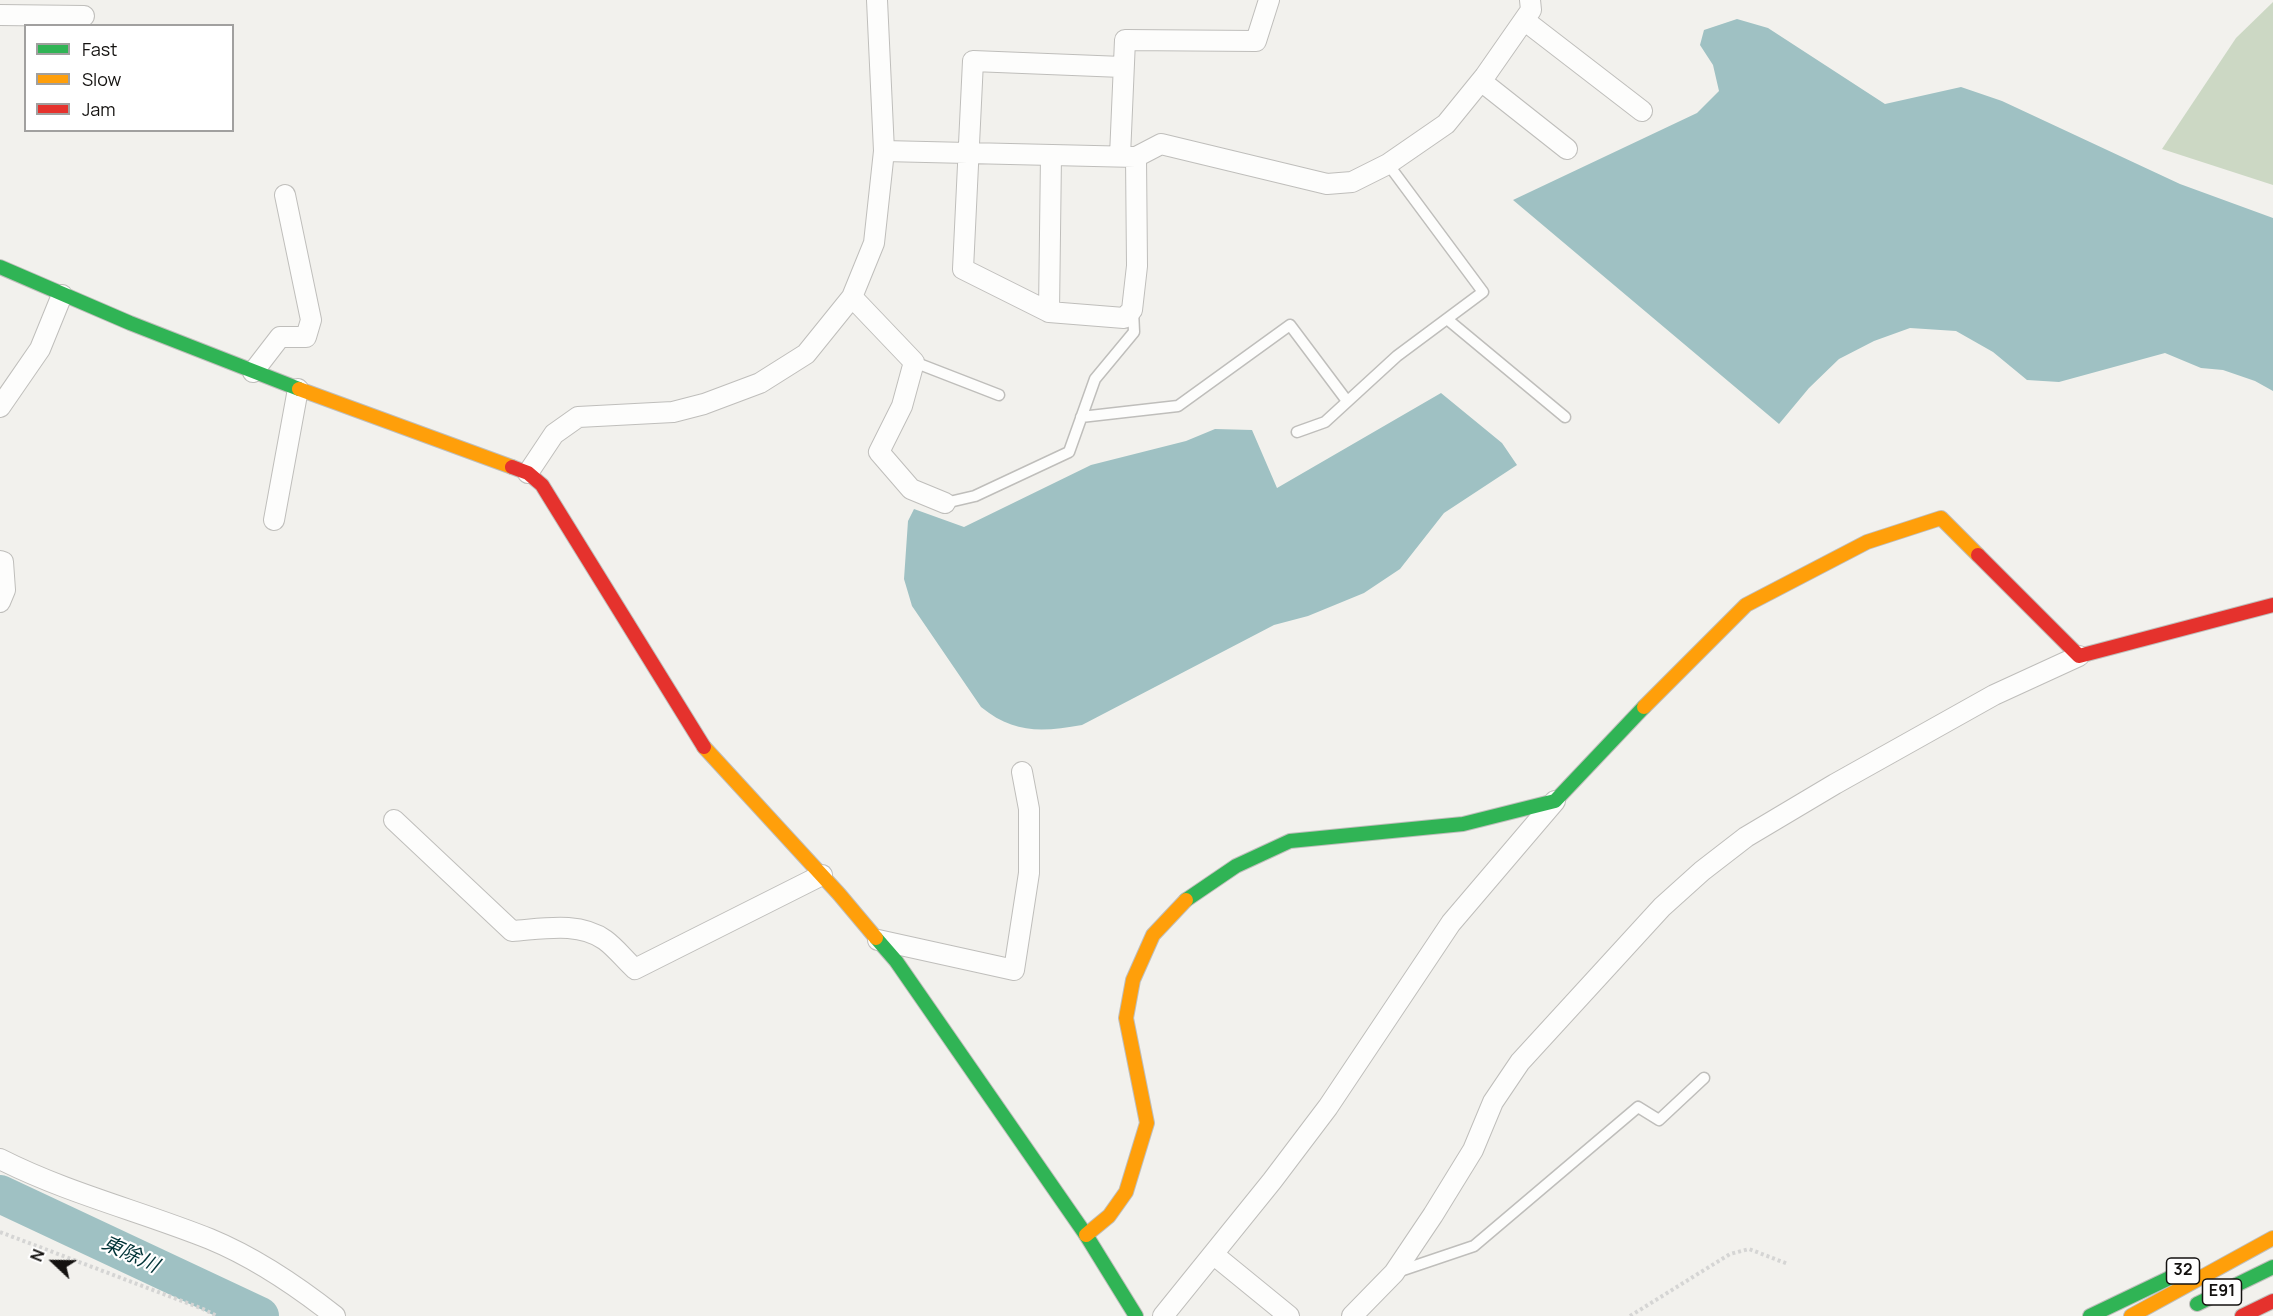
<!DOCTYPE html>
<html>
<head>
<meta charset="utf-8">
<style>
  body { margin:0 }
  #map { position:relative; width:2273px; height:1316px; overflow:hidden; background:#f2f1ed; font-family:Manrope,sans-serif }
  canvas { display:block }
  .legend { position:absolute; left:24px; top:24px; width:210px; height:108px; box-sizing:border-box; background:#fff; border:2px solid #a1a09f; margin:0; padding:8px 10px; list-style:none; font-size:18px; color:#141210 }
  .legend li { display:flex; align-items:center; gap:12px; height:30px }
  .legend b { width:30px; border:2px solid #a1a09f }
  .north { position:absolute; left:24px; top:1232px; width:60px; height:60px; -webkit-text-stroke:4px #fff; paint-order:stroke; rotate:292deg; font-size:16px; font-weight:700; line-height:24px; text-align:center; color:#141210 }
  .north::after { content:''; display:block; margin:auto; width:21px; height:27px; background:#141210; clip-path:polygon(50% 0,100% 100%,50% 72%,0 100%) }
</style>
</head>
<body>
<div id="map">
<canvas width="2273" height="1316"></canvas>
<ul class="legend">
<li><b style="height:8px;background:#30b455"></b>Fast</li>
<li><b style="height:8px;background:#ff9f0a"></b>Slow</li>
<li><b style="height:8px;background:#e5322d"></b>Jam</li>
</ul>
<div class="north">N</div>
</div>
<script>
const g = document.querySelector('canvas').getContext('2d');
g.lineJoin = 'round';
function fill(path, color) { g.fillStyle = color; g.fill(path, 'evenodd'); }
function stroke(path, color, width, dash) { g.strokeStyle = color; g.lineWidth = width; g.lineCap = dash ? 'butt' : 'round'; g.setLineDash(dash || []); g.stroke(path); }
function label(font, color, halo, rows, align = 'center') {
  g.font = font + ' Manrope,"Noto Sans JP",sans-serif'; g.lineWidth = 4.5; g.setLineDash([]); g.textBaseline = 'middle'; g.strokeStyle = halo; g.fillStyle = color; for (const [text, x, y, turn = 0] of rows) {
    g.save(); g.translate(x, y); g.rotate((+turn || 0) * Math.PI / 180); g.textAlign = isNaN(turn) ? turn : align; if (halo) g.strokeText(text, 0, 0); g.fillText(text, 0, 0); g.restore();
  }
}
const forest = new Path2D(`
  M2273,2V185L2162,149L2236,38Z`);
const water = new Path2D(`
  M1737,19L1768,28L1885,104L1961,87L2002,101L2180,184L2273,218V391L2255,381L2223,370L2201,368L2165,353L2059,382L2027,380L1993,352L1956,331L1910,328L1874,341L1839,359L1809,388L1779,424L1513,200L1697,113L1719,91L1713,65L1700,45L1704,30Z
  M1441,393L1502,443L1517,465L1444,513L1400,569L1364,593L1308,616L1274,625L1082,725C1042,732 1014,734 981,707L912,606L904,579L908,521L914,509L964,527L1091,465L1186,441L1215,429L1252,430L1277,488Z`);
const river = new Path2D(`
  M0,1194L260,1316`);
const path = new Path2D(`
  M0,1232L203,1309L217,1316
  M1630,1316L1730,1254L1749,1249L1788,1264`);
const lane = new Path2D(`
  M1447,319L1565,417
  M914,362L999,395
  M1081,417L1178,406L1290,325L1347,401
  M1297,432L1325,422L1397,356L1483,292L1388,164
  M945,503L975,496L1069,452L1095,379L1134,332L1133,310
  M1397,1272L1474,1246L1638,1107L1659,1120L1704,1078`);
const street = new Path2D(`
  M0,15L84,16
  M1524,20L1642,111
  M1122,67L973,61L963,269L1049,312L1124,318L1132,310L1137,266L1136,157
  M1481,81L1567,149
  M884,151L1136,157L1161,144L1327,184L1352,182L1388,164L1446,124L1485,76L1531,10L1530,0
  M1120,156L1125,40L1256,41L1269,0
  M852,297L914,362L902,406L879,452L911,489L945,503
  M1049,312L1051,155
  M253,372L280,337H306L311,320L285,195
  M0,407L40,349L62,295
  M528,473L554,434L578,417L673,412L704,404L760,383L806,354L852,297L874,243L884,151L877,0
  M274,520L298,389
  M0,561L3,562L5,590L0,602
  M394,820L512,931C542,929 579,921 605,940C616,948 625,960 635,969L822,875
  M878,940L1014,970L1029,873V809L1022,772
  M0,1159C67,1193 140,1211 210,1239C256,1258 297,1286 335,1316
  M1213,1254L1289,1316
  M1163,1316L1272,1181L1328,1107L1451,923L1555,801
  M1352,1316L1394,1273L1433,1215L1473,1150L1493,1102L1520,1062L1662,907L1702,871L1746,837L1835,784L1994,695L2079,656`);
const fast = new Path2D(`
  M0,267L130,323L299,389
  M1186,900L1236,866L1290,841L1463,824L1555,801L1644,707
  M876,938L896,961L1086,1235L1136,1316
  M2197,1304L2273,1267
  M2090,1316L2184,1271`);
const slow = new Path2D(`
  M299,389L512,467
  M1644,707L1746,605L1867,542L1941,518L1978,555
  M704,747L839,894L876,938
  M1086,1235L1109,1216L1126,1192L1147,1123L1126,1018L1133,980L1153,935L1186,900
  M2131,1316L2273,1238`);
const jam = new Path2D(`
  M512,467L528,473L542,485L704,747
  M1978,555L2079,656L2273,605
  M2242,1316L2273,1301`);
const shields = [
  [2183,1271,33],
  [2222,1292,39]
];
const shieldNames = [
  ["32",2183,1271],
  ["E91",2222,1292]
];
const waterNames = [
  ["東除川",130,1255,25]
];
fill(forest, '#ccd8c4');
fill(water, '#9fc1c3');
stroke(river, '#9fc1c3', 38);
stroke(lane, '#bfbebb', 13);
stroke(street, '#bfbebb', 22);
stroke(fast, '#bfbebb', 16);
stroke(slow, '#bfbebb', 16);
stroke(jam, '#bfbebb', 16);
stroke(path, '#d5d5d4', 4, [3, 3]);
stroke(lane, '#fdfdfc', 10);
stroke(street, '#fdfdfc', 20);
stroke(fast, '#30b455', 14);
stroke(slow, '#ff9f0a', 14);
stroke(jam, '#e5322d', 14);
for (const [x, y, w] of shields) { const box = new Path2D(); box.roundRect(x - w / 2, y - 13, w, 26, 4.5); g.fillStyle = '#fff'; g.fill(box); stroke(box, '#141210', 1.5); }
label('bold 16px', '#141210', null, shieldNames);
label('italic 20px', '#013337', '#fff', waterNames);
</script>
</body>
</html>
